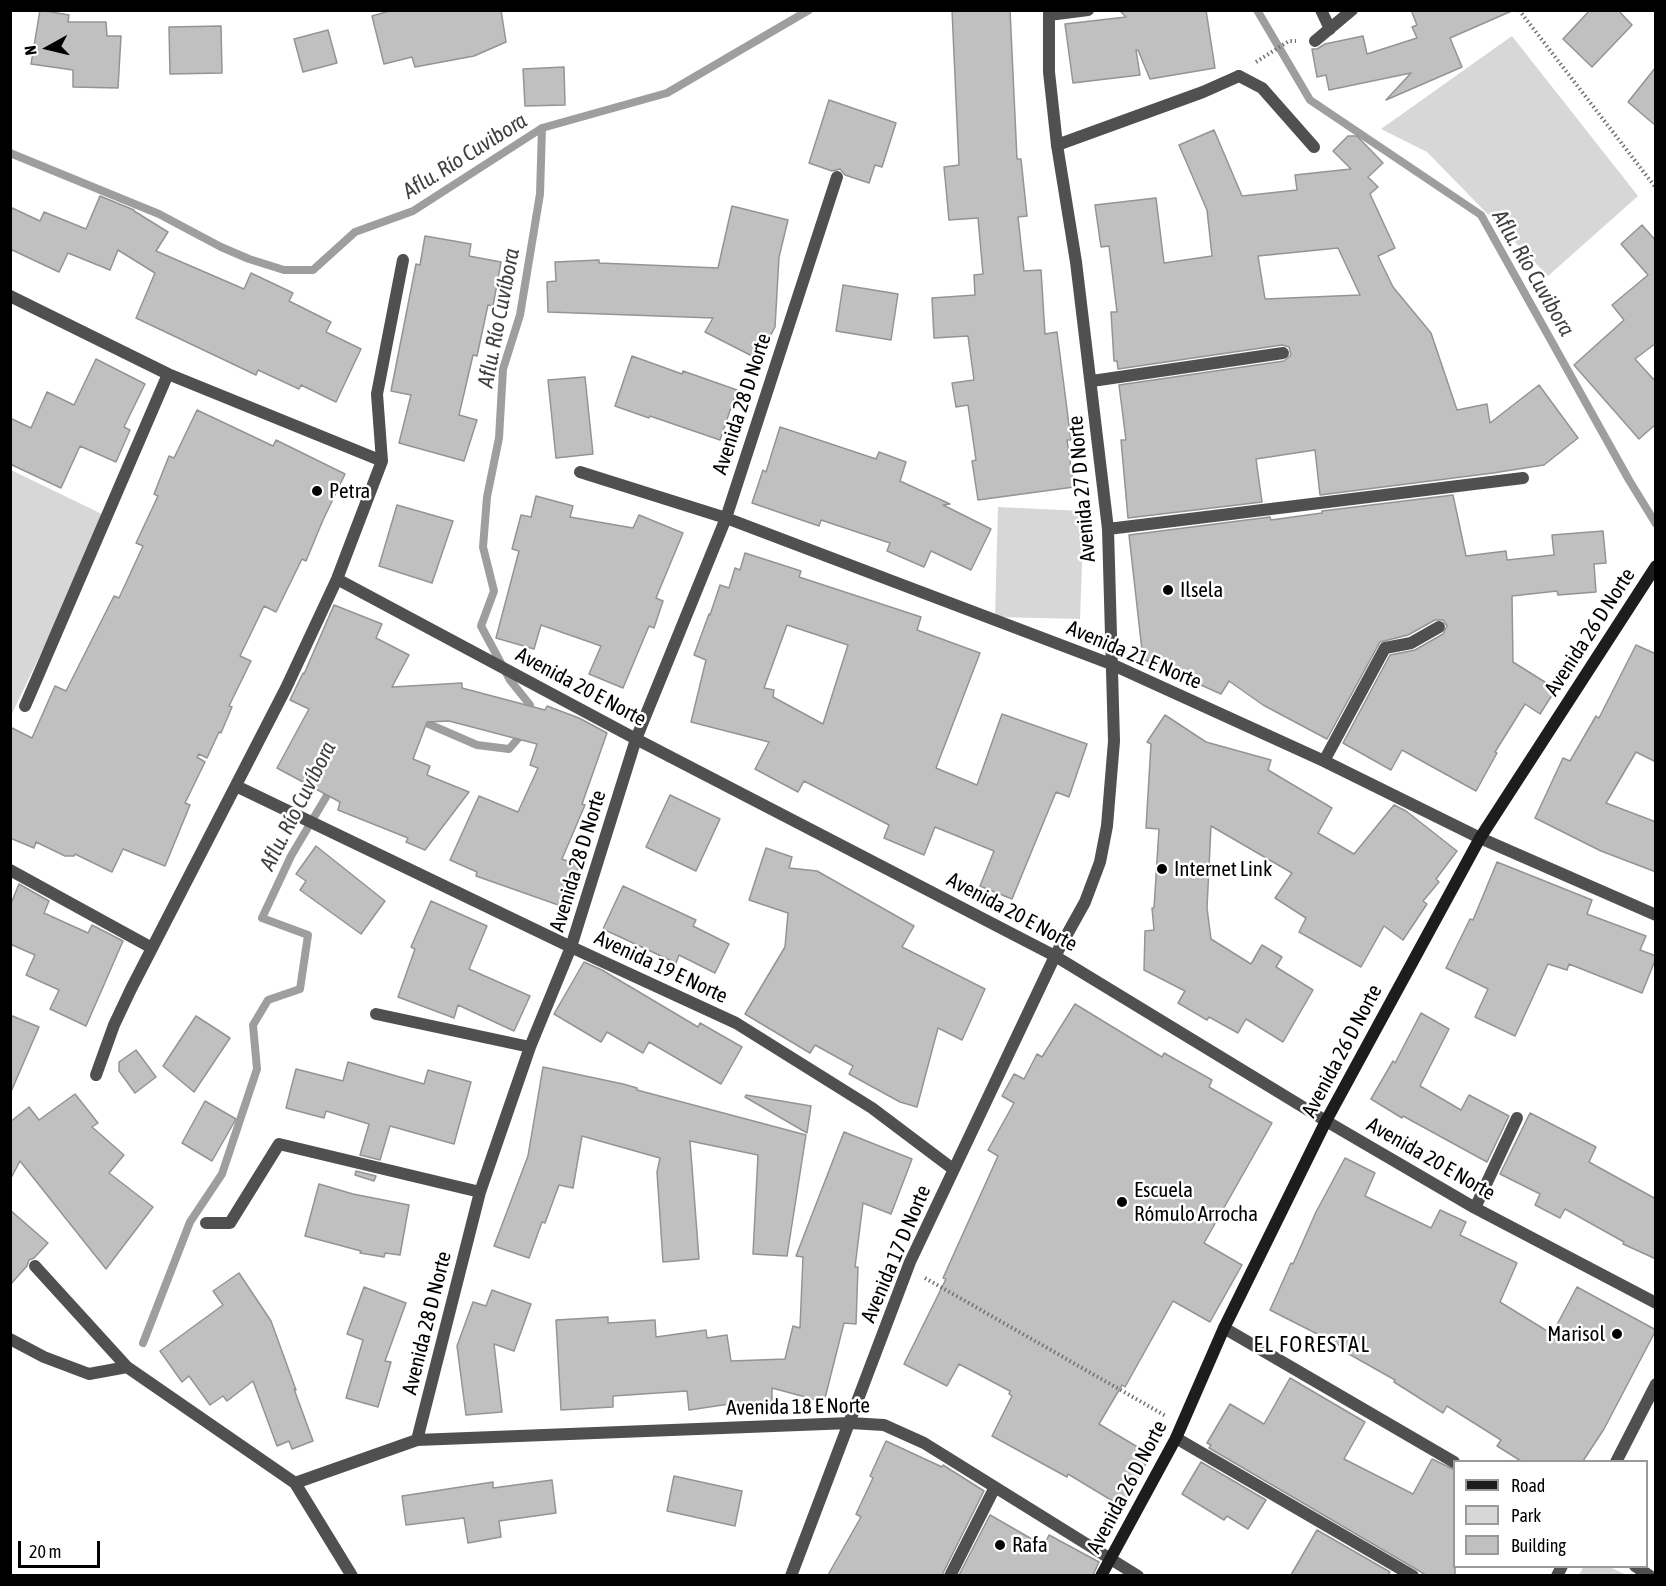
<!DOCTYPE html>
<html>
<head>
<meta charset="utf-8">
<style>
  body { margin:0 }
  #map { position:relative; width:1666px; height:1586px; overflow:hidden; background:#fff; font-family:"Asap Condensed",sans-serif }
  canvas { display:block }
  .frame { position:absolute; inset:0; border:12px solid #000; pointer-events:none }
  .legend { position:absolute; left:1453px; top:1460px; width:195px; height:108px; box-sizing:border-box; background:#fff; border:2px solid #999; margin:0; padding:8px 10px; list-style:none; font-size:18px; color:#000 }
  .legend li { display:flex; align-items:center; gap:12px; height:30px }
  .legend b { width:30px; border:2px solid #999 }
  .north { position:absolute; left:18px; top:18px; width:60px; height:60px; -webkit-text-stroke:4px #fff; paint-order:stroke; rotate:262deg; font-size:16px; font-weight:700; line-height:24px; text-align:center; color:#000 }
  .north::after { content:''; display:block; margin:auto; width:21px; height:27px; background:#000; clip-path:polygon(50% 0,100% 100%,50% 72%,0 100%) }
  .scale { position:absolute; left:18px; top:1541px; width:82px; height:27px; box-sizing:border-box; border:3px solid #000; border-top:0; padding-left:8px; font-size:18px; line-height:21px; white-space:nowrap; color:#000; -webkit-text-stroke:4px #fff; paint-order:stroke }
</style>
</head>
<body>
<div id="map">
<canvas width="1666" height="1586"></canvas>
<div class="frame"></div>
<ul class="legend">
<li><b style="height:8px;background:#1d1d1d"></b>Road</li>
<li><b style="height:16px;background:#d7d7d7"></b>Park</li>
<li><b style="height:16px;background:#c0c0c0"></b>Building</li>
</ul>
<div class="north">N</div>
<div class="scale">20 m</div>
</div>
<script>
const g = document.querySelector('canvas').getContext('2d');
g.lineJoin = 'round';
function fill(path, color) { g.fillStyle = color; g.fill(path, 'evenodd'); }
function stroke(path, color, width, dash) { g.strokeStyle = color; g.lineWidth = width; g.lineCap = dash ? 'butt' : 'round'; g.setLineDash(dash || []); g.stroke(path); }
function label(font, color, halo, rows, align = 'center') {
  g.font = font + ' "Asap Condensed",sans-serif'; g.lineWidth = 5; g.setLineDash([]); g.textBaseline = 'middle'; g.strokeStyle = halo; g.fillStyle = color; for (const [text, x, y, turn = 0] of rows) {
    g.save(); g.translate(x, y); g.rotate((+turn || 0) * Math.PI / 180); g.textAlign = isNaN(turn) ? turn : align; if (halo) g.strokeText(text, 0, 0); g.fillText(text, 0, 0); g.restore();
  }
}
const green = new Path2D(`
  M1512,36L1638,196L1548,276L1427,152L1381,129Z
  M11,470L106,516L11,716Z
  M998,507L1084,511L1080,619L995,617Z
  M1584,1566L1610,1567L1626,1575H1579Z`);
const stream = new Path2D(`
  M1257,10L1310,100L1481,215L1629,480L1656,524
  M10,153L159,214L221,247L249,259L284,270H313L355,232L413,211L542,128L667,93L809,10
  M527,714L530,705L510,680L481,626L494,591L483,547L487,497L499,438L503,369L520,315L540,194L542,128
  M417,719L477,745L509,749L522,734L523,730
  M143,1343L190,1222L222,1174L257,1069L253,1025L268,1000L300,989L308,935L262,918L291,856L332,787`);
const building = new Path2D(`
  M40,10L69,15L68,22H106L107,36H121L118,88L73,87V70L31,64Z
  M393,10H501L506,42L474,56L415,67L412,57L384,64L372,16Z
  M952,10H1010L1017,159H1021L1027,216L1018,217L1024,271L1041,270L1045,334L1057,332L1071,440H1067L1074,487L978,500L972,461L976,460L968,405L956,407L952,383L974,380L968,336L934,338L932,298L975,295L974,275L983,274L978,218L949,220L944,167L959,165Z
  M1119,10H1206L1215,68L1150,79L1138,50H1136L1140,75L1073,83L1065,24L1126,17Z
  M1411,10H1514L1450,38L1462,67L1386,100L1411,73L1329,90L1326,75L1317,77L1312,49H1317L1325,44L1363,36L1367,54L1417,38L1412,27L1417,25Z
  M1590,10H1618L1632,25L1592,67L1563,39Z
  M221,26L222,73L170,74L169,27Z
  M328,30L337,63L303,72L294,39Z
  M564,67L565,105L525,106L523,69Z
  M1656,67V126L1628,102Z
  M829,100L896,123L882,167L875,165L869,183L845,175L840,169L832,171L809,163Z
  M1214,130L1242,196L1297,190L1295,175L1351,169L1333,151L1348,136H1357L1383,163L1368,177L1378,187L1370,194L1395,248L1378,256L1393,287L1431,333L1457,410L1487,404L1490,423L1539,385L1578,438L1544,465L1493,473L1320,495L1315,450L1256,459L1262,502L1128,518L1121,440H1126L1119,385L1284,361L1291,355L1289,347L1282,345L1118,369L1117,361H1114L1111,312H1117L1109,246L1101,247L1095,205L1156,198L1164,263L1212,256L1207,210L1179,145ZM1338,248L1360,295L1265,299L1258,256Z
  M100,196L134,210V211L168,232L156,251L244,289L251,273L293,293L289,301L331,322L326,332L361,349L336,402L301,385L299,389L258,370L256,375L136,318L155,273L118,250L110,270L68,253L59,272L10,249V207L40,221L44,212L86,229Z
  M732,206L788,220L779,257L775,327L758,359L705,332L713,318L548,312L547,282L556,281L555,262L599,260V263L718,268Z
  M1642,225L1656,241V343L1635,359L1656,382V424L1639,439L1574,365L1624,320L1612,305L1648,275L1621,244Z
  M425,236L471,244L469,256L501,262L493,306L488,305L477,356L473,355L459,415L477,420L464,461L399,443L411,395L391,391L416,264L420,265Z
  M843,285L898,294L891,340L836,331Z
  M632,356L682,374L683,371L737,390L720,440L650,416L649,418L615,406Z
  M96,359L145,384L124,427L130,430L116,462L80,446L61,488L10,464V418L31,428L47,392L74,405Z
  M585,377L593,454L556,458L548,380Z
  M197,410L273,446L276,440L345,474L323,520L306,561L302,559L276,612L264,606L240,656L251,661L229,706L232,707L221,733L219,732L207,758L199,754L197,757L205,762L185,803L190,805L165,866L123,849L112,872L75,854L74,856H65L36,842L34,848L10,838V727L32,738L55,686L66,691L114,596L119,598L143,546L136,543L158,496L154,494L169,456L174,458Z
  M780,427L876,459L879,452L906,462L900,481L950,504L943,505L991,529L971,570L931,551L924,567L887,551L890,543L821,520L819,526L752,503L763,470L766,472Z
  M1453,495L1466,556L1506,551L1507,560L1554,555L1552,535L1603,531L1606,563L1594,564L1596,592L1558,595L1557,591L1512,596L1513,662L1556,689L1540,714L1525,704L1495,752L1497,753L1476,791L1402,750L1391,770L1343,743L1390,655L1415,650L1443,634L1447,626L1443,620H1435L1408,635L1380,642L1327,739L1263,705L1229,681L1221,694L1143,659L1129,535L1270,517L1271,520L1322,513V511Z
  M536,496L573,506L570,517L633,528L639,515L683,533L656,598L663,601L654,628L649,626L623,688L589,674L601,646L541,625L534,649L496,638L519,551L512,549L521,515L531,517Z
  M397,505L453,521L432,583L379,566Z
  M745,553L801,571L799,577L921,617L917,630L980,653L936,768L977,785L1002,714L1087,744L1069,797L1056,792L1012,899L980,886L994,851L935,827L924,855L884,838L889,825L804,781L798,792L755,769L769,742L691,722L706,660L694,655L709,614L710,615L720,585L729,588L735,568L740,570ZM787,625L848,645L823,724L773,697L774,690L764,688Z
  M334,605L382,624L376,638L409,655L392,687L462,683V688L545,710L547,706L579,718L607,733L582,804L585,805L562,859L579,865L564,907L476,876L477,872L450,860L479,796L518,812L538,768L530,765L537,744L449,721L427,722L413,759L430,766L427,775L469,792L425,850L406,842L408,838L338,810L340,802L277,768L309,709L290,700L303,673L304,674Z
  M1636,645L1656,654V762L1636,752L1606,803L1656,822V872L1601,851L1535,818L1563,758L1570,761L1596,716L1599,718Z
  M1165,715L1206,742L1271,760L1268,770L1332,808L1318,833L1354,854L1394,805L1406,811L1457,851L1436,879L1439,882L1423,901L1427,904L1403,940L1384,926L1361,967L1299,932L1306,918L1275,898L1292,873L1211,826L1207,908L1211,939L1251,964L1262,945L1282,957L1276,967L1313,990L1283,1042L1246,1019L1238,1033L1209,1017L1207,1020L1178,1003L1185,991L1144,970L1145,931L1154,930L1152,908H1154L1159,829L1146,828L1151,744L1147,742Z
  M670,795L720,819L696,871L646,847Z
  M316,846L385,901L361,934L300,890L306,881L296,874Z
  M766,848L792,857L789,868L817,871L914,926L902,947L985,989L962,1040L938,1028L917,1107L900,1102L849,1074L853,1066L815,1045L810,1053L745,1014L785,947L788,913L749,900Z
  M1497,862L1592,900L1587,914L1646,936L1640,950L1656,956V958L1642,993L1569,964L1567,970L1548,964L1515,1036L1475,1017L1488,989L1446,968L1470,919L1473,920Z
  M19,884L49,901L44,913L88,933L92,925L123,941L86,1026L50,1009L59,990L26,975L35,955L10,944V906Z
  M623,886L696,920L693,926L729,944L715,973L679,955L676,963L603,929Z
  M431,901L487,926L469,969L530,996L514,1031L458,1005L454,1018L398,997L415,949L411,947Z
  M584,962L602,970L698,1027L700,1023L742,1047L721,1084L649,1042L643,1053L607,1032L601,1042L554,1014Z
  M1075,1004L1162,1057L1164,1053L1212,1080L1209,1087L1272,1123L1204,1243L1242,1265L1210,1322L1173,1301L1125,1387L1122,1385L1099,1424L1151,1455L1121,1506L1068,1474L1067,1477L992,1436L1012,1396L1009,1394L1010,1391L959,1364L947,1386L904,1364L946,1279L943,1278L998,1156L988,1150L1014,1103L1002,1096L1014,1074L1024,1079L1037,1054L1042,1057Z
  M1421,1013L1449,1029L1420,1086L1461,1110L1469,1095L1509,1116L1487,1162L1403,1116L1402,1118L1371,1099L1393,1061L1395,1063Z
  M10,1015L39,1027L10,1094Z
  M196,1016L230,1038L194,1092L163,1066Z
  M136,1050L156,1077L135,1093L119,1071V1062Z
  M348,1062L424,1084L428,1070L471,1082L454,1144L390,1126L380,1160L360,1155L369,1124L326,1111L324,1118L286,1108L296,1069L343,1081Z
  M543,1067L623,1084L637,1088V1090L806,1135L787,1256L753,1254L758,1155L690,1141L699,1259L663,1262L657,1172L660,1158L582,1136L573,1188L559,1185L545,1223L542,1222L529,1258L494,1246L528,1156Z
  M75,1094L98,1123L92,1127L124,1155L109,1173L153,1207L106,1269L20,1161L10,1180V1122L29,1107L39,1120Z
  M746,1095L811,1106L807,1133L745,1097Z
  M205,1101L236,1119L212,1161L182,1143Z
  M1530,1113L1596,1147L1589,1162L1656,1199V1259L1623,1244L1624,1242L1565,1209L1560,1218L1535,1205L1540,1194L1500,1174Z
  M844,1132L912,1159L891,1214L863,1203L855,1267H858L856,1324L844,1323L824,1402L772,1388V1404L743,1405V1402L689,1410L687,1391L613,1396V1407L561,1410L556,1320L608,1317V1323L655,1320L656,1337L706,1330L707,1338L727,1335L731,1361L785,1359L793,1326L800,1328L803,1257L796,1256Z
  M1345,1158L1375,1173L1365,1196L1431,1228L1440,1210L1466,1222L1460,1235L1517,1263L1500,1302L1552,1334L1577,1287L1656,1330L1604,1429L1583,1461H1521L1497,1446L1501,1440L1447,1406L1443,1413L1394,1382L1395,1380L1340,1349L1341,1346L1270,1310L1291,1263L1293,1264L1316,1212Z
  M356,1171L376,1176L374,1181L355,1175Z
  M319,1184L353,1194L409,1205L400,1255L385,1253L384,1257L360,1253L361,1251L305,1236Z
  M10,1210L48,1243L34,1258L29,1260L27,1266L10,1285Z
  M239,1273L271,1321L296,1390L294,1389L313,1441L292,1449L289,1441L277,1446L253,1381L227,1401L223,1396L210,1405L189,1376L182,1382L160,1351L223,1305L213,1291Z
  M364,1287L406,1303L385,1361L391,1362L378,1407L346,1398L363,1340L347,1334Z
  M492,1290L531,1304L514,1351L494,1344L502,1412L466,1415L457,1346L473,1302L486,1306Z
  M1290,1378L1365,1422L1344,1459L1413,1494L1432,1459L1455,1470V1575H1426L1209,1448L1211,1445L1207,1443L1230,1404L1264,1424Z
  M886,1441L942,1467L943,1465L984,1491L942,1575H828L861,1517L856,1514L873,1478L870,1476Z
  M1201,1462L1266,1500L1248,1529L1227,1516L1224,1520L1182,1494Z
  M674,1476L742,1491L735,1526L667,1511Z
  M552,1480L556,1513L499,1521L501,1537L468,1543L464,1518L406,1525L402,1496L493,1482V1488Z
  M990,1515L1044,1546L1049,1535L1099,1562L1093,1575H959Z
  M1317,1530L1390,1572L1388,1575H1291Z`);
const path = new Path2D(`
  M1519,10L1656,188
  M1256,62L1289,41H1296
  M925,1278L1166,1416`);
const lane = new Path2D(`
  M1057,145L1203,92L1239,76`);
const street = new Path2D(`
  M1321,10L1330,29
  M1049,15L1088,10
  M1315,41L1352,10
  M1239,76L1262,88L1314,147
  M10,296L168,374L382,461
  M1092,381L1283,353
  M580,472L726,518L1111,664L1324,761L1480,838L1656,915
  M1108,529L1523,478
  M337,579L636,739L1055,956L1326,1121L1475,1208L1656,1303
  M25,706L168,374
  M1324,761L1385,648L1411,643L1439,627
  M236,786L571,947L736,1023L872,1108L953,1169
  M10,870L152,948
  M376,1014L530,1047
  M96,1075L114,1025L131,989L286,688L337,579L382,461L377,394L403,260
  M1475,1208L1517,1118
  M206,1223H230L279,1144L480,1192
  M35,1266L127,1367
  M1224,1328L1454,1462
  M10,1339L44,1357L89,1374L127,1367L295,1483L352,1576
  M1176,1438L1413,1576
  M417,1440L850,1423L884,1425L924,1443L1138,1576
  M1616,1462L1656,1384
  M295,1483L417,1440L480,1192L530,1047L571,947L636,739L726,518L837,177
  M1635,1566L1650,1576
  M791,1576L910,1262L1055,956L1085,902L1100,862L1107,826L1114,741L1108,529L1076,262L1057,145L1049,72V10
  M950,1576L995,1487
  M1557,1576L1562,1566`);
const secondary = new Path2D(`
  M1101,1576L1176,1438L1224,1328L1326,1121L1480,838L1656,566`);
const markers = [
  [317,491,6,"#000"],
  [1168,590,6,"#000"],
  [1162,869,6,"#000"],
  [1122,1202,6,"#000"],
  [1617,1334,6,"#000"],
  [1000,1545,6,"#000"]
];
const streetNames = [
  ["Avenida 28 D Norte",742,404,-72],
  ["Avenida 27 D Norte",1082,489,-95],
  ["Avenida 26 D Norte",1590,632,-57],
  ["Avenida 21 E Norte",1134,655,23],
  ["Avenida 20 E Norte",581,687,28],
  ["Avenida 28 D Norte",578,861,-73],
  ["Avenida 20 E Norte",1012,912,28],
  ["Avenida 19 E Norte",661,967,25],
  ["Avenida 26 D Norte",1342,1051,-62],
  ["Avenida 20 E Norte",1431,1159,30],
  ["Avenida 17 D Norte",896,1254,-67],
  ["Avenida 28 D Norte",427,1323,-76],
  ["Avenida 18 E Norte",798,1407,-1],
  ["Avenida 26 D Norte",1127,1487,-62]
];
const poiNames = [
  ["Petra",329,491],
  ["Ilsela",1180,590],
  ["Internet Link",1174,869],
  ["Escuela",1134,1190],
  ["Rómulo Arrocha",1134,1214],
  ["Marisol",1605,1334,"right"],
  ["Rafa",1012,1545]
];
const waterNames = [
  ["Aflu. Río Cuvibora",465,156,-32],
  ["Aflu. Río Cuvibora",1533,273,60],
  ["Aflu. Río Cuvíbora",499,318,-79],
  ["Aflu. Río Cuvíbora",298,806,-63]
];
const neighbourhoodNames = [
  ["EL FORESTAL",1312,1345]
];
fill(green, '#d7d7d7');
stroke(stream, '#9e9e9e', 8);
fill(building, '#c0c0c0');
stroke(building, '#949494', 1.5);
stroke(path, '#727272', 4, [1.5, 3]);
stroke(lane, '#505050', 12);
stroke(street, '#505050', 12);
stroke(secondary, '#1d1d1d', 12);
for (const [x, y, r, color] of markers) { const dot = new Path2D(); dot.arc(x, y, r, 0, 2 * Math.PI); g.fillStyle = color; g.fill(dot); stroke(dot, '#fff', 2); }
label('21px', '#000', '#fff', streetNames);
label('21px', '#000', '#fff', poiNames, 'left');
label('italic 22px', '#3f3f3f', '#fff', waterNames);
g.letterSpacing = '1.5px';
label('22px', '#000', '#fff', neighbourhoodNames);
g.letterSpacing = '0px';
</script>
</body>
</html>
